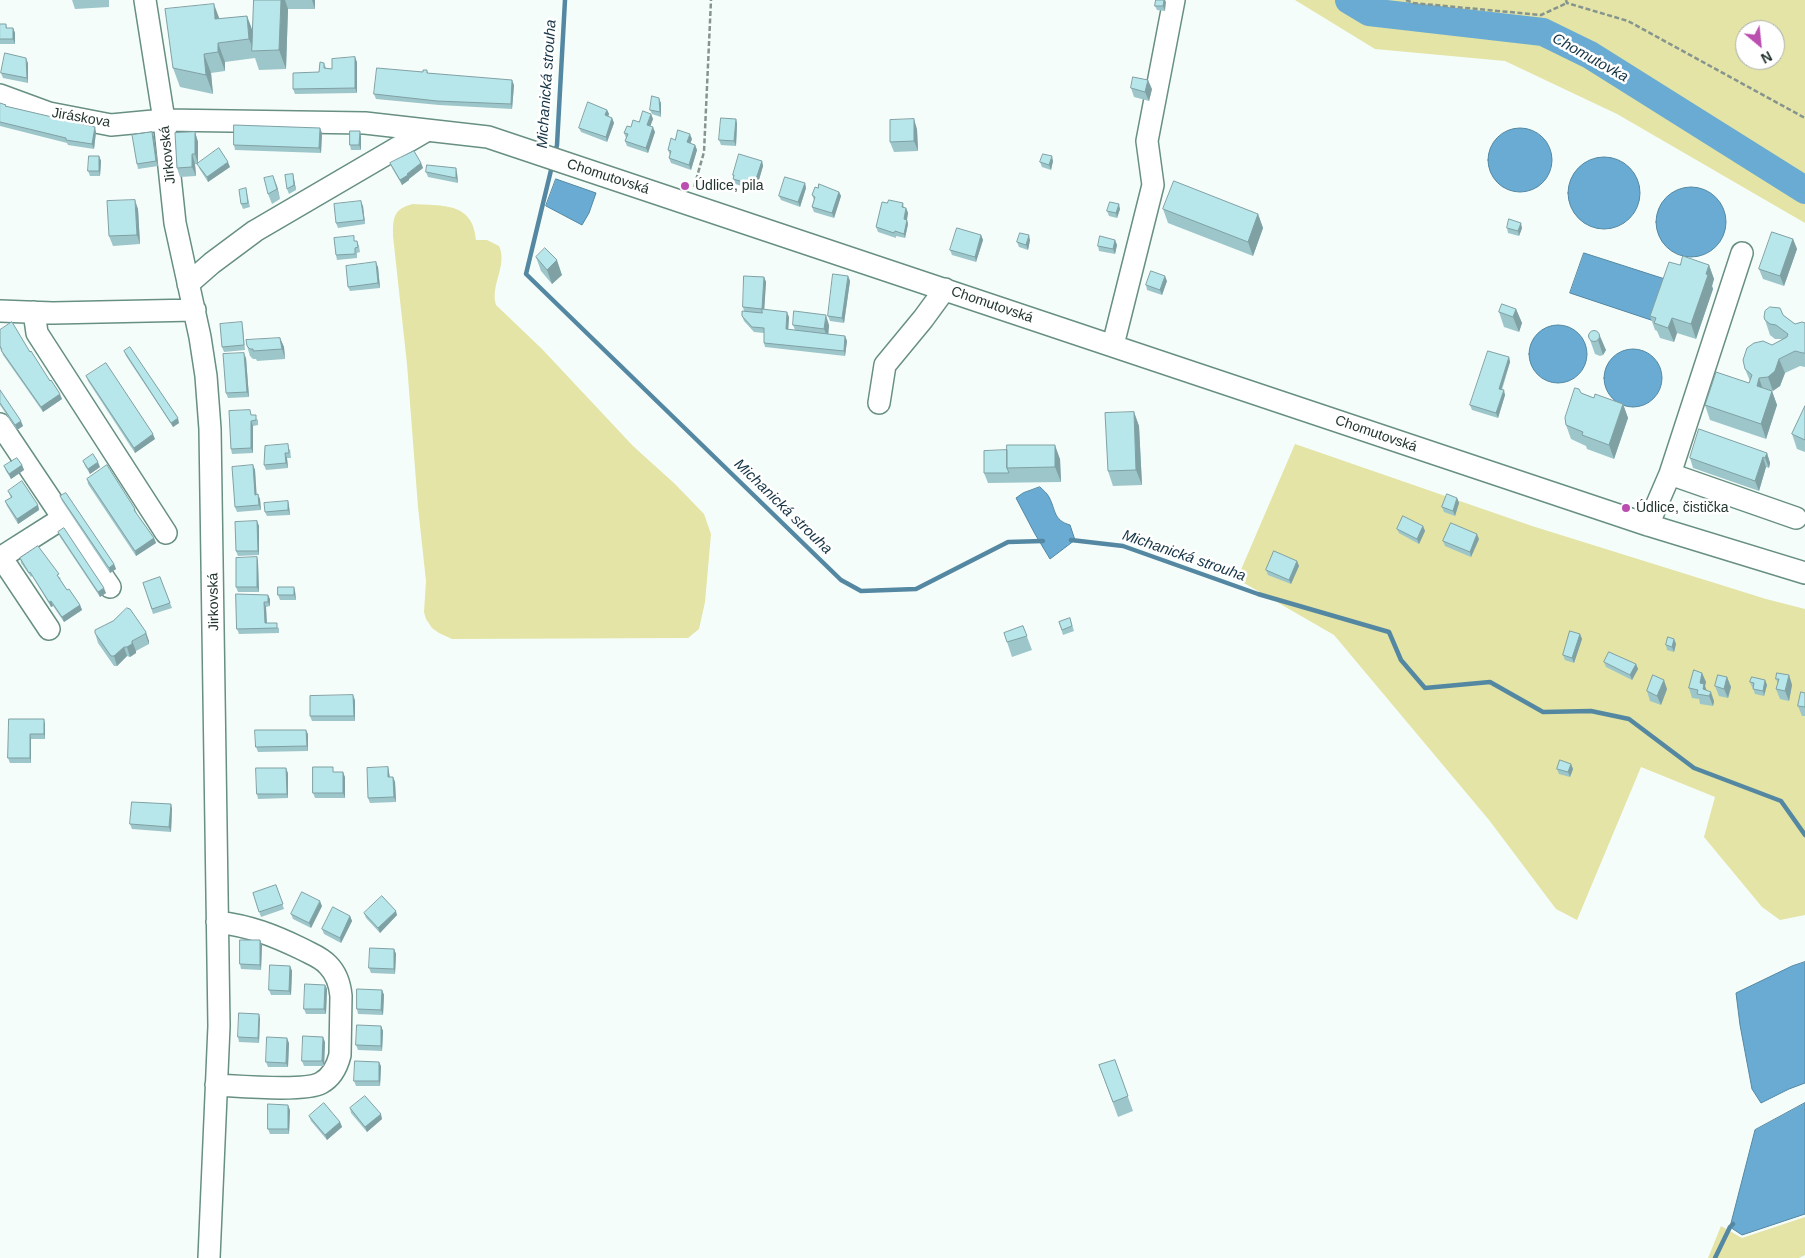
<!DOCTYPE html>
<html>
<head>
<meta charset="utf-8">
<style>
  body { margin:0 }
  #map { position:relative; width:1805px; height:1258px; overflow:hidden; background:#f5fdfa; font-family:Arial,sans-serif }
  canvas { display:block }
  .north { position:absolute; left:1735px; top:20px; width:50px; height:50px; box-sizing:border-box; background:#fff; border:1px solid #a7aeac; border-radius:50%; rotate:152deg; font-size:14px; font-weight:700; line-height:20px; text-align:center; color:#23352f }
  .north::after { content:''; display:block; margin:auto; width:18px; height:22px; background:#ba4fb0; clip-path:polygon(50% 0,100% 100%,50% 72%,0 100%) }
</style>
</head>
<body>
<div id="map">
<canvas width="1805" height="1258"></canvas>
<div class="north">N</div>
</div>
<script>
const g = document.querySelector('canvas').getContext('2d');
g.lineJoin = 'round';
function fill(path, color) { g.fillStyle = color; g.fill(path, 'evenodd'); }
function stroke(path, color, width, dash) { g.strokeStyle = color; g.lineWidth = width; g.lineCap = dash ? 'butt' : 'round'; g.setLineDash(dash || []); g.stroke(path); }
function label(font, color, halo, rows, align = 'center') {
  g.font = font + ' Arial,sans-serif'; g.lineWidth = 5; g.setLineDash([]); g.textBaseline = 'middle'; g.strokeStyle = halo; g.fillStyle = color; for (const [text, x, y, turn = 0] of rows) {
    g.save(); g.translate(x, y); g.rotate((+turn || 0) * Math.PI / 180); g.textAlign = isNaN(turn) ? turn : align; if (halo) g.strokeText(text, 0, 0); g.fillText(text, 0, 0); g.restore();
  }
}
const green = new Path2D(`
  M1295,0H1805V223L1617,114L1505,61L1375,49ZM1745,30H1775V60H1745Z
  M413,204C443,206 473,202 476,240H487L499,246C508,265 490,285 496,305L542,349L633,446L675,484L704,514L711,534L705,602L699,629L688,638L452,639L439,633L432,628L426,619L424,612L426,581L418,507L407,364L393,236C393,218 393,209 413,204Z
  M1295,444L1532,526L1766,599L1805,609V915L1780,920L1762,907L1704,837L1715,797L1641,767L1577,920L1556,909L1489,820L1334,635L1237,579Z
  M1805,1217V1255L1799,1258H1708L1721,1226L1742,1238Z`);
const water = new Path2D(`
  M1488 160a32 32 0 1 1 64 0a32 32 0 1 1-64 0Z
  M1568 193a36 36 0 1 1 72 0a36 36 0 1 1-72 0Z
  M556,179L596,193L589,213L582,225L546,206Z
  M1656 222a35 35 0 1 1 70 0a35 35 0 1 1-70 0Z
  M1584,253L1668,280L1654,321L1570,293Z
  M1529 354a29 29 0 1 1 58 0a29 29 0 1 1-58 0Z
  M1604 378a29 29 0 1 1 58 0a29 29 0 1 1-58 0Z
  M1040,487C1043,490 1047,493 1049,497C1056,510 1053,520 1070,525L1075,540L1050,559L1035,534L1016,498L1023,493Z
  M1805,962V1083L1789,1089L1761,1103L1752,1089L1740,1025L1736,993L1792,966Z
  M1805,1103V1214L1742,1235L1730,1227L1755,1130Z`);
const stream = new Path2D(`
  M555,153L557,145L565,0
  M552,166L526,274L841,580L861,591L916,589L1008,542L1043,541
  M1071,540L1123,546L1258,594L1389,632L1401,660L1425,688L1490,682L1543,712L1591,711L1629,719L1694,768L1781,801L1805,835
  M1715,1258L1730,1227L1733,1224`);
const river = new Path2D(`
  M1349,0L1369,12L1543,32L1590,55L1805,190`);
const path = new Path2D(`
  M1406,0L1413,3L1541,15L1567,3
  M1566,0L1567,3L1628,21L1805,118
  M694,187L704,152L711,0`);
const minor = new Path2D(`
  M145,0L164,120L175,223L200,337L206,376L210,429L219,1026L209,1258
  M0,95L49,113L111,125L164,120L365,123L488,137L1648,525L1805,573
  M188,284L212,263L255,231L426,131
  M0,311L53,313L195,310
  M34,312L37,333L166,533
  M1113,345L1153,185L1147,141L1174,0
  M879,403L885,365L923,319L945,289
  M0,424L63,518L0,558
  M1670,474L1796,518
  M63,518L110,587
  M1648,525L1670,474L1742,253
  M1,557L49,629
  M216,1085C238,1086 305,1092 321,1083C332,1077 337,1067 340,1055L341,996C340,985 337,974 328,965C321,957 311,954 302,949C273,935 250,926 217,922`);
const wall = new Path2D(`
  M72,0H109V7L75,9Z
  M254,0H315V9H288L286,69L259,70L255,58L225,62V71L211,73L213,94L180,87L173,68L219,19L247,16L253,32Z
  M1156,0H1165V11L1157,10L1155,6Z
  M0,24H6L7,28H13L15,33V44H0Z
  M357,62V93L295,94L293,89L319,72L324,63L326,68L332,69Z
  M28,63V83L3,78L1,73Z
  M427,70L428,73L514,85L512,109L439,105L376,99L374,94Z
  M1131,88L1152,89L1149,101L1134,97Z
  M0,103L6,106L96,132L94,149L68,145L67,143L0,126Z
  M661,103V117L652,114L650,110Z
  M607,110L609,114L608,116L612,118L614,123L607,142L581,132L579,128Z
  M651,114L653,119L650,126L655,132L648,153L627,146L625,141L626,138L624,133L631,127Z
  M736,119L737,124L736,146L721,145L719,140Z
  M917,129L918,151L894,152L890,142Z
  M152,132L154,137L158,166L138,169L137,164Z
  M195,132L198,142V163L230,167L208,182L199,168L198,164H195L196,176L180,177L177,168Z
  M322,133L321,153L235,150L234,145Z
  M361,136V150H351L350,145Z
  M692,139L690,143L695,145L697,150L691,170L671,163L669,158L670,155L668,150L675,140Z
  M99,156L101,161L100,176H90L88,171Z
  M762,161L763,166L756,190L735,184L733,175Z
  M1053,161L1051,170L1042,167L1040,162Z
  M390,163H421L423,168L409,179V180L402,185L392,168Z
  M426,172L457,173L458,183L428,177Z
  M293,174L294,179L296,190L289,194L287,189Z
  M805,183L806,188L800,207L781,200L779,196Z
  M277,186L280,199L272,204L268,194Z
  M246,188L250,207L243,209L241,204Z
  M839,192L841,196L834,218L814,212L812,207L814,200L812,195Z
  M887,203H903L904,208H906L908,213L907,220L908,224L905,238L896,236V238L878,232L876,227Z
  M363,206L365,224L338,228L336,223Z
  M138,209L140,244L113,246L109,236Z
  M1120,209L1117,218L1109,216L1107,211Z
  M1163,209L1258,214L1263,228L1253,256L1168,223Z
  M1507,228H1522L1519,236L1508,233Z
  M981,235L983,240L976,262L952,255L950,250Z
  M1793,239L1797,249L1784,286L1763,279L1759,269Z
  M1030,240L1028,250L1019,247L1017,242Z
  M1115,240L1117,245L1115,254L1099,251L1098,246Z
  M356,241H357L359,246L360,252L357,253V258L337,260L336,255Z
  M536,257L562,275L552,284L541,271Z
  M1680,265H1709L1714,279L1712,286L1713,289L1696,339L1677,333L1674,342L1660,338L1657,331L1655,330L1650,316Z
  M378,267L380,288L350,291L348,287Z
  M848,276L850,281L844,323L830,321L828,316Z
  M764,277L766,282L764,309L789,317L788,329L795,330L793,325H829L828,334L845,336L847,341L845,356L765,347L764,343V333L754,332L744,321L742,316L744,311L743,307Z
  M1167,281L1162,295L1147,290L1146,285Z
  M1516,309L1522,323L1519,332L1504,327L1499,312Z
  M1783,315L1795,324L1805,323V367L1800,366L1785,373L1780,386L1772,391L1777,405L1766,439L1710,420L1705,405L1749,383L1750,381L1745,369L1772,345L1782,340L1781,339H1775L1770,335L1764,317Z
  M243,327L245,350L224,352L222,347Z
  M0,330L30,352L62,399L43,412L3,355L0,348Z
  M1591,331L1606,350L1603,355L1600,356L1595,354L1590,340Z
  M280,338L284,347L285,359L257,361L256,359H253L250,356L247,346Z
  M124,351L179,423L173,427L126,356Z
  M1509,357L1510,362L1502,390L1505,395L1498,418L1472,410L1470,405Z
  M246,358L249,397L228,398L226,393Z
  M86,376L155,439L135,453L88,381Z
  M0,390L23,426L17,430L0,405Z
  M1581,393L1594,398L1623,404L1628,418L1614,459L1587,449L1586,446L1571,439L1566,425Z
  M1805,406V452L1797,449L1792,434Z
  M1134,412L1139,426L1142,485L1113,486L1108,471Z
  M252,415L258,420V425L253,426V453L232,454L231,449Z
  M290,449L291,458H287L288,468L266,470L264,465Z
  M984,451L1060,459L1061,482L988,483L984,473Z
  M1767,453L1770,463L1769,468L1766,467L1759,491L1693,468L1690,458Z
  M83,461L100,467L90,474L85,466Z
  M22,465L24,470L11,479L6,471L4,466Z
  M253,465L255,470L256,494L260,499L261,510L237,512L235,507Z
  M87,479L135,509L137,514L154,538L156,543L136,556L88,484Z
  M8,491L38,505L39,510L18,524L7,506L5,501L11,498Z
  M60,496L114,564L116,569L110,573L62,501Z
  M1457,498L1459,503L1455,516L1444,512L1442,507Z
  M288,501L289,506L290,515L267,516L265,512Z
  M257,521L259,526V555L238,556L236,551Z
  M1423,526L1425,531L1419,544L1399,533L1397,529Z
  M58,532L106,593L100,597L60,537Z
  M1479,539L1471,557L1445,546L1443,541Z
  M257,557L258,562L259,592H238L236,587Z
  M20,558L61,578L60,579L67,590L80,605L82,610L64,622L53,606L51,607L32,576L31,577L21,563Z
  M1297,561L1299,566L1291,584L1268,575L1266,570Z
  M160,577L172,608L153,614L143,583Z
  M295,591L296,600H280L278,595Z
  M236,594L270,599V606L266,607L267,623L279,628V633L239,634L237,629Z
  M130,609L149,641V644L136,651V653L130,657L127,656L117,666H114L98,643L95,633Z
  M1070,618L1074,631L1063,635L1059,622Z
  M1023,626L1032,650L1012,657L1004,633Z
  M1580,634L1582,639L1574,663L1565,660L1563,655Z
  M1674,639L1676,644L1674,652L1667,650L1666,645Z
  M1604,662L1636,664L1638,669L1632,680L1606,667Z
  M1702,673L1706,682L1705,686L1706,690L1714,701L1713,706L1700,704L1699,699L1692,698L1689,688Z
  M1789,675L1792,685L1789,701L1780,699L1776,689L1778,684L1776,679Z
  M1727,677L1731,687L1728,698L1719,696L1715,686Z
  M1765,680L1767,685L1764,696L1755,694L1753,688L1752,687L1750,682Z
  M1667,689L1661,705L1650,701L1647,691Z
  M1805,693V716H1802L1798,706Z
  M355,700V721H312L310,716Z
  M9,719L45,724V739H31V763H10L8,758Z
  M308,734V751L258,752L256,747Z
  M1571,764L1573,769L1570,777L1559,774L1557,769Z
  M388,767L390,777H393L395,782L396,802L370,803L368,798Z
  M335,772L345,777V798H315L313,793Z
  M288,773V798L258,799L257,794Z
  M171,804L172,809L171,832L132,829L130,824Z
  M276,885L284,909L261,917L253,893Z
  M322,906L311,928L293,919L291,914Z
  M364,913L397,915L380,933L366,918Z
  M350,916L352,921L341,943L324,934L322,929Z
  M260,940L262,945L261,970L241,969L240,964Z
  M394,949L396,954L395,974L371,973L369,968Z
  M290,966L292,971L291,995H271L269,990Z
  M325,985L327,989L326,1014H306L304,1009Z
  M382,990L384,995L383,1015L358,1014L357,1009Z
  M260,1018L259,1043L239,1042L238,1037Z
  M381,1026L383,1031L382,1051L358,1050L356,1045Z
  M325,1042L324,1066H304L302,1061Z
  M289,1043L288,1067H268L266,1062Z
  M1115,1060L1133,1111L1118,1117L1099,1065Z
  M381,1066L380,1086H356L354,1081Z
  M350,1108L382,1119L367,1132L351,1113Z
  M290,1110L289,1134H270L268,1129Z
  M309,1116L340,1122L342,1127L327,1140L311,1121Z`);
const shadedWall = new Path2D(`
  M281,0H285L288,9L286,69L279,50Z
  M312,0H315V9Z
  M1164,0H1165L1166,2L1165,11L1163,6Z
  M214,4L221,23L215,19Z
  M247,16L254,35V51L249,39Z
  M13,28L15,33V44L13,39Z
  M218,43L225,62V71L218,52Z
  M204,54L211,73L213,94L206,75Z
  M355,57L357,62V93L355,88Z
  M26,58L28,63V83L27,78Z
  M512,80L514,85L512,109L511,104Z
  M1148,80L1152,89L1149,101L1145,92Z
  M659,98L661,103V117L660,112Z
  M607,110L609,114L607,120L605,115Z
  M651,114L653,119L649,130L647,125Z
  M612,118L614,123L607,142L606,137Z
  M736,119L737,124L736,146L734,141Z
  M914,119L917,129L918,151L914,141Z
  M95,127L96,132L94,149L92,144Z
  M653,127L655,132L648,153L646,148Z
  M320,128L322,133L321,153L319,148Z
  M360,131L361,136V150L359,145Z
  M152,132L154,137L158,166L156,161Z
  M195,132L198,142V164L195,154Z
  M690,134L692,139L689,147L687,142Z
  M695,145L697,150L691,170L689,165Z
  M192,154L195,164L196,176L192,167Z
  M99,156L101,161L100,176L99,171Z
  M1052,156L1053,161L1051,170L1049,165Z
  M762,161L763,166L756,190L754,185Z
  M228,162L230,167L208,182L207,177Z
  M421,163L423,168L409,179V180L402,185L400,180Z
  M456,168L457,173L458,183L456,178Z
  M293,174L294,179L296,190L294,185Z
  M273,176L277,186L280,199L277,189Z
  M805,183L806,188L800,207L798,202Z
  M839,192L841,196L834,218L832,213Z
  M135,200L138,209L140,244L137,235Z
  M361,201L363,206L365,224L364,220Z
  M1119,204L1120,209L1117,218L1116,213Z
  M906,208L908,213L906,224L904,219Z
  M1258,214L1263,228L1253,256L1248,242Z
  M907,220L908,224L905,238L904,234Z
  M1521,223L1522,228L1519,236L1518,231Z
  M981,235L983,240L976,262L975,257Z
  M1029,235L1030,240L1028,250L1026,245Z
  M1793,239L1797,249L1784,286L1780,276Z
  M1115,240L1117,245L1115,254L1113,249Z
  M557,260L562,275L552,284L547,270Z
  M376,262L378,267L380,288L378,283Z
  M1709,265L1714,279L1712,286L1713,289L1696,339L1691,324Z
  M848,276L850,281L844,323L842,318Z
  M1165,276L1167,281L1162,295L1160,290Z
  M764,277L766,282L764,314L762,309Z
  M1516,309L1522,323L1519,332L1513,317Z
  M787,312L789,317L788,334L786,329Z
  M826,315L829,325L828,339L824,329Z
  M1672,318L1677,333L1674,342L1668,328Z
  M845,336L847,341L845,356L844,351Z
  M1600,336L1606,350L1603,355L1598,340Z
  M280,338L284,347L285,359L282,349Z
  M244,353L246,358L249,397L247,392Z
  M1509,357L1510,362L1500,393L1499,389Z
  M1779,359L1785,373L1780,386L1773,391L1768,377Z
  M1759,378L1764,392L1757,386Z
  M1504,390L1505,395L1498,418L1496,413Z
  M1772,391L1777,405L1766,439L1761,424Z
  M60,394L62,399L43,412L41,407Z
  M1623,404L1628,418L1614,459L1609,445Z
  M1134,412L1139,426L1142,485L1136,470Z
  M178,418L179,423L173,427L171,423Z
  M21,421L23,426L17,430L15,425Z
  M251,421L253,426V453L251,448Z
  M153,434L155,439L135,453L134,448Z
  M1055,445L1060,459L1061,482L1055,467Z
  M285,453L287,458L288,468L286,463Z
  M1767,453L1770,463L1769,468L1765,458Z
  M1763,457L1766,467L1759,491L1755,481Z
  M98,462L100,467L90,474L88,469Z
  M22,465L24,470L11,479L9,474Z
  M253,465L255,470L257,499L255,495Z
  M258,494L260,499L261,510L259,505Z
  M1457,498L1459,503L1455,516L1453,511Z
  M288,501L289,506L290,515L288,510Z
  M38,505L39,510L18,524L17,519Z
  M257,521L259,526V555L258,551Z
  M1423,526L1425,531L1419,544L1417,539Z
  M1477,534L1479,539L1471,557L1470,552Z
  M154,538L156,543L136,556L135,551Z
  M257,557L258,562L259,592L257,587Z
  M1297,561L1299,566L1291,584L1289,580Z
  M114,564L116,569L110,573L109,568Z
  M294,587L295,591L296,600L294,595Z
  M104,588L106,593L100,597L98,592Z
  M268,595L270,599V606L268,602Z
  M51,601L53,606L51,607L49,602Z
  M264,602L266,607L267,628L265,623Z
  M80,605L82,610L64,622L62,617Z
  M146,632L149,641V644L145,634Z
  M1580,634L1582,639L1574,663L1572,658Z
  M1674,639L1676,644L1674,652L1672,647Z
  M132,641L136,651V653L130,657L127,647Z
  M124,647L127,656L117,666L114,656Z
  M1636,664L1638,669L1632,680L1630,675Z
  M1702,673L1706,682L1705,686L1708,694L1705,696L1700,683Z
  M1789,675L1792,685L1789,701L1785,691Z
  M1727,677L1731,687L1728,698L1724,689Z
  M1664,680L1667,689L1661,705L1657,696Z
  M1765,680L1767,685L1764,696L1763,691Z
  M1711,692L1714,701L1713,706L1709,696Z
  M353,695L355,700V721L354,716Z
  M44,719L45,724V739L44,734Z
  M306,730L308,734V751L307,746Z
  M30,734L31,739V763L30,758Z
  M1571,764L1573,769L1570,777L1568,772Z
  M388,767L389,772L390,782L388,777Z
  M286,768L288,773V798L287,794Z
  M343,772L345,777V798L343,793Z
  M393,777L395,782L396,802L394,797Z
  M171,804L172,809L171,832L169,827Z
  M320,901L322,906L311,928L309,923Z
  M396,911L397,915L380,933L378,928Z
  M350,916L352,921L341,943L340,938Z
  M260,940L262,945L261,970L260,965Z
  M394,949L396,954L395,974L394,969Z
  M290,966L292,971L291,995L289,991Z
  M325,985L327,989L326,1014L324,1009Z
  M382,990L384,995L383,1015L381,1010Z
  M259,1014L260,1018L259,1043L258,1038Z
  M381,1026L383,1031L382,1051L381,1046Z
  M323,1037L325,1042L324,1066L322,1061Z
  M287,1038L289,1043L288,1067L286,1063Z
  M379,1062L381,1066L380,1086L379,1081Z
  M288,1105L290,1110L289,1134L288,1129Z
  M381,1114L382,1119L367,1132L365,1127Z
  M340,1122L342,1127L327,1140L325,1135Z`);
const building = new Path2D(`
  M254,0H281L279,50L252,51Z
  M1156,0H1164L1163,6H1155Z
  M214,4L215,19L247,16L249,39L218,43V52L204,54L206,75L173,68L165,9Z
  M0,24H6V28H13V39H0Z
  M5,53L26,58L27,78L1,73Z
  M355,57V88L293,89V73L319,72L320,62L324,63V68L332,69V59Z
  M377,68L423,72V70H427V73L512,80L511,104L437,101L374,94Z
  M1133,77L1148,80L1145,92L1131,88Z
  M652,96L659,98L660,112L650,110Z
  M588,102L607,110L605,115L612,118L606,137L579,128Z
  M0,103L6,105L5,106L95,127L92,144L66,140V138L0,122Z
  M643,111L651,114L647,125L653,127L646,148L625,141L628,134L624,133L627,126L631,127L633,120L639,122Z
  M721,118L736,119L734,141L719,140Z
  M914,119V141L890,142V120Z
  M234,125L320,128L319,148L234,145Z
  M678,130L690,134L687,142L695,145L689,165L669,158L671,151L668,150L671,138L675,140Z
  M350,131H360L359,145H350Z
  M152,132L156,161L137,164L132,135Z
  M195,132V154H192V167L177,168L175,133Z
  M219,148L228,162L207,177L197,164Z
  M414,151L421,163L407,174L408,175L400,180L390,163Z
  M739,154L762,161L754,185L733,179L734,175H733Z
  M1043,154L1052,156L1049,165L1040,162Z
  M89,156H99V171H88Z
  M427,165L456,168V178L426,172Z
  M293,174L294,185L287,189L285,175Z
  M273,176L277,189L268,194L264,178Z
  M785,177L805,183L798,202L779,196Z
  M1174,181L1258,214L1248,242L1163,209Z
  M819,184L839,192L832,213L812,207L815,197L812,195L815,187L818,188Z
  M246,188L248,203L241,204L239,190Z
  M135,200L137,235L109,236L107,201Z
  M889,200L903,203L902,207L906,208L904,219L907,220L904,234L895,231L894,233L876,227L882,202L887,203Z
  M361,201L364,220L336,223L334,204Z
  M1110,202L1119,204L1116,213L1107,211Z
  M1509,219L1521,223L1518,231L1507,228Z
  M957,228L981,235L975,257L950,250Z
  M1772,232L1793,239L1780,276L1759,269Z
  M1020,233L1029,235L1026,245L1017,242Z
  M354,236V241H357L358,247L355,248V254L336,255L334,238Z
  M1100,236L1115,240L1113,249L1098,246Z
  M545,248L557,260L547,270L536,257Z
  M1683,256L1709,265L1706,274L1708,275L1691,324L1672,318L1668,328L1654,323L1656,318L1650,316L1669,262L1680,265Z
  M376,262L378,283L348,287L346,266Z
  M1151,271L1165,276L1160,290L1146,285Z
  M833,274L848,276L842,318L828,316Z
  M744,276L764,277L762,309L743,307Z
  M1502,304L1516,309L1513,317L1499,312Z
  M1770,307L1780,308L1783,315L1795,324L1802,322L1805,323V353H1803L1795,351L1779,359L1775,371L1768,377L1759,378L1757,386L1772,391L1761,424L1705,405L1716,372L1749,383L1752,375L1745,369L1743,360L1747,348L1754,343L1763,341L1772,345L1787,337L1788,334L1776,325L1770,324L1765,320L1764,317L1765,311Z
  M762,309L787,312L786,329L845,336L844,351L764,343V328L752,327L742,316V311L762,313Z
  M794,311L826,315L824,329L793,325Z
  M12,322L30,352L31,351L50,381L51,380L60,394L41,407L1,350H2L0,346V330Z
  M242,322L244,345L222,347L220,324Z
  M1588.5 336a5.5 5.5 0 1 1 11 0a5.5 5.5 0 1 1-11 0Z
  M280,338L282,349L253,351V349H250L247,346L246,340Z
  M130,347L178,418L171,423L124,351Z
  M1488,351L1509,357L1499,389L1504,390L1496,413L1470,405Z
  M244,353L247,392L226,393L223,354Z
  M106,363L153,434L134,448L86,376Z
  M1575,388L1579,389L1581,393L1594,398L1595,394L1623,404L1609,445L1582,435L1583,432L1566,425L1565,418Z
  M0,390L21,421L15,425L0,403Z
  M1805,406V440L1792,434Z
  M250,410L251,415H256V420L251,421V448L231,449L229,411Z
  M1134,412L1136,470L1108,471L1105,413Z
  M1699,429L1767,453L1765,458L1763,457L1755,481L1690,458Z
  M288,444L289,453H285L286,463L264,465L265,446Z
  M1007,445H1055V467L1007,468Z
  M1007,450V468L1009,473H984V451Z
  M93,454L98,462L88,469L83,461Z
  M17,458L22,465L9,474L4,466Z
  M107,465L135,509L134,510L154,538L135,551L87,479Z
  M253,465L255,495L258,494L259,505L235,507L232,467Z
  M22,481L38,505L17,519L5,501L12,497L8,491Z
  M66,493L114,564L109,568L60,496Z
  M1447,494L1457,498L1453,511L1442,507Z
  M288,501V510L265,512L264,503Z
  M1403,516L1423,526L1417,539L1397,529Z
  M257,521L258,551H236L235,522Z
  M1451,523L1477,534L1470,552L1443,541Z
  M64,528L104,588L98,592L58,532Z
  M38,546L59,574L57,575L67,590L69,589L80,605L62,617L51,601L49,602L30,572L29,573L20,558Z
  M1274,551L1297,561L1289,580L1266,570Z
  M257,557V587H236V558Z
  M160,577L170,603L152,609L143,583Z
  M278,587H294V595H278Z
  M236,594L268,595V602H264L265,623H277V628L237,629Z
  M127,608L130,609L146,632L145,634L132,641V644L127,647H124L114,656H111L95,633V630L113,621Z
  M1070,618L1072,626L1062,630L1059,622Z
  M1023,626L1027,636L1007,642L1004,633Z
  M1570,631L1580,634L1572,658L1563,655Z
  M1668,637L1674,639L1672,647L1666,645Z
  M1609,652L1636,664L1630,675L1604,662Z
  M1694,670L1702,673L1700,683L1704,684L1703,689L1711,692L1709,696L1697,694L1698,690L1689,688Z
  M1777,673L1789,675L1785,691L1776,689L1779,679H1776Z
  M1653,675L1664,680L1657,696L1647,691Z
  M1718,675L1727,677L1724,689L1715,686Z
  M1752,677L1765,680L1763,691L1753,689L1754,683L1750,682Z
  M1801,692L1805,693V707L1798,706Z
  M353,695L354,716H310V696Z
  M9,719H44V734H30V758H8Z
  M255,730H306L307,746L256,747Z
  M1560,760L1571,764L1568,772L1557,769Z
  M313,767H333V772H343V793H313Z
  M388,767V777H393L394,797L368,798L367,768Z
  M256,768H286L287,794H257Z
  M132,802L171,804L169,827L130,824Z
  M276,885L283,904L259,912L253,893Z
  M302,892L320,901L309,923L291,914Z
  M382,896L396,911L378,928L364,913Z
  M333,907L350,916L340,938L322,929Z
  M240,940H260V965L240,964Z
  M370,948L394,949V969L369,968Z
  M270,965L290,966L289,991L269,990Z
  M305,984L325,985L324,1009H304Z
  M357,989L382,990L381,1010L357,1009Z
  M239,1013L259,1014L258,1038L238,1037Z
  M357,1025L381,1026V1046L356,1045Z
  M303,1036L323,1037L322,1061H302Z
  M267,1037L287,1038L286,1063L266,1062Z
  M1115,1060L1128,1096L1113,1102L1099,1065Z
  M355,1061L379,1062V1081H354Z
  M365,1096L381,1114L365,1127L350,1108Z
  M324,1103L340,1122L325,1135L309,1116Z
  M268,1104L288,1105V1129H268Z`);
const markers = [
  [685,186,5,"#ba4fb0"],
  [1626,508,5,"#ba4fb0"]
];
const streetNames = [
  ["Jiráskova",81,118,10],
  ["Jirkovská",168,155,-96],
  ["Chomutovská",608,177,18],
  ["Chomutovská",992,305,19],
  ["Chomutovská",1376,434,19],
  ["Jirkovská",214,602,-91]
];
const poiNames = [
  ["Údlice, pila",695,186],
  ["Údlice, čistička",1636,508]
];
const waterNames = [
  ["Chomutovka",1590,58,29],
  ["Michanická strouha",547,84,-86],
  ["Michanická strouha",783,507,44],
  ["Michanická strouha",1184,556,19]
];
fill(green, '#e3e4a5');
fill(water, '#69abd3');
stroke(water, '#5488a2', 1);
stroke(stream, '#5488a2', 4.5);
stroke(river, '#69abd3', 28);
stroke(minor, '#678f82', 24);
stroke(path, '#86948f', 2.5, [5, 2.5]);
stroke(minor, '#fff', 21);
fill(wall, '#9dc6ca');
fill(shadedWall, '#80a1a4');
fill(building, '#b7e6eb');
stroke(building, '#80a1a4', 1);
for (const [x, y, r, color] of markers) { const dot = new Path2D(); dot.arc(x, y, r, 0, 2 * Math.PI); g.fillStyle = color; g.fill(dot); stroke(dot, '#fff', 2); }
label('14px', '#23352f', '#fff', streetNames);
label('14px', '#23352f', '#fff', poiNames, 'left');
label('italic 15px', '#163446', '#fff', waterNames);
</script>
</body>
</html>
